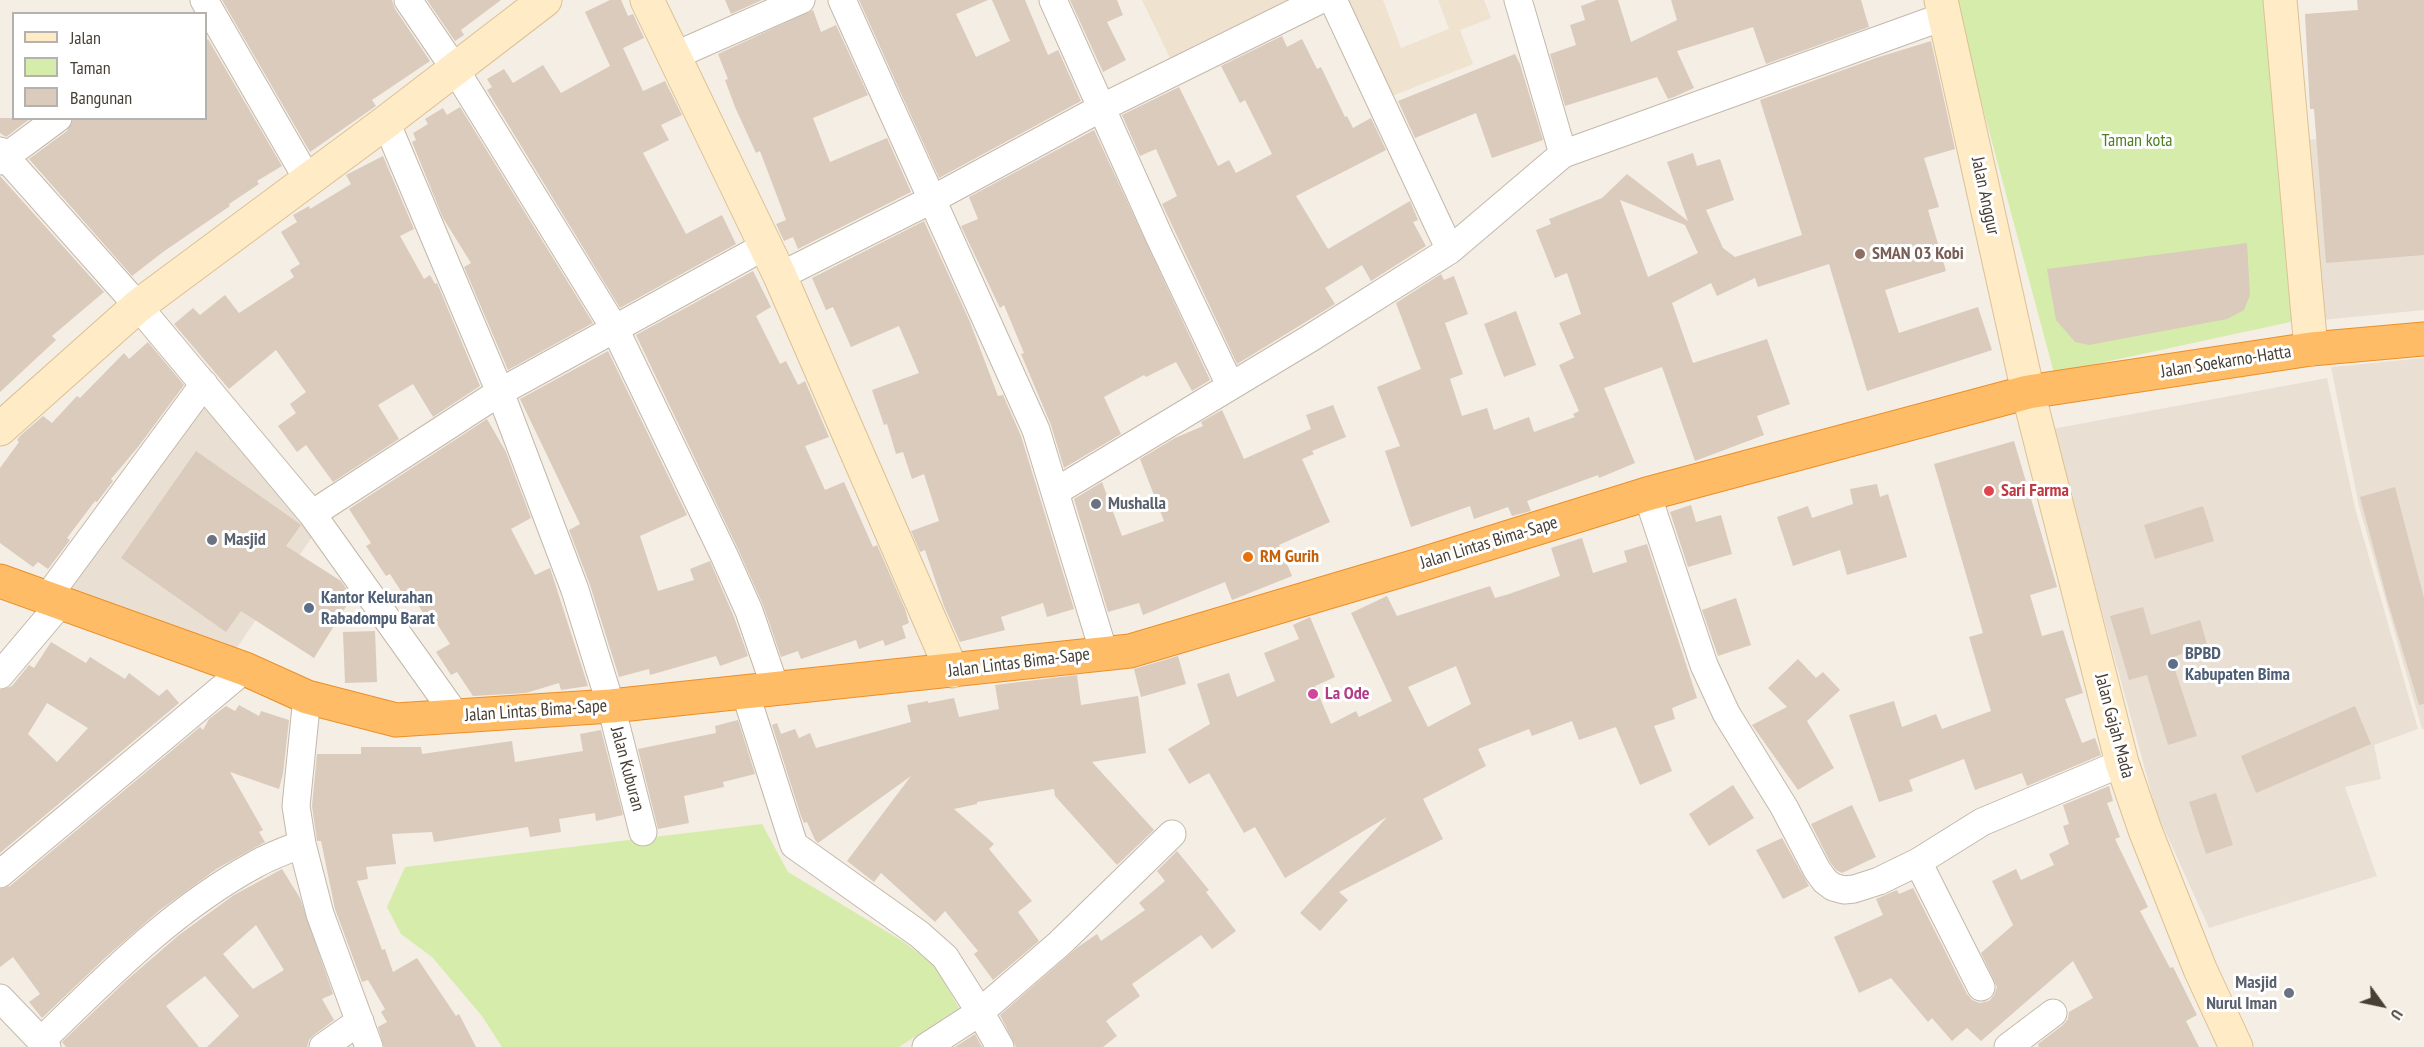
<!DOCTYPE html>
<html>
<head>
<meta charset="utf-8">
<style>
  body { margin:0 }
  #map { position:relative; width:2424px; height:1047px; overflow:hidden; background:#f4eee5; font-family:"PT Sans Narrow",sans-serif }
  canvas { display:block }
  .legend { position:absolute; left:12px; top:12px; width:195px; height:108px; box-sizing:border-box; background:#fff; border:2px solid #b5b2ae; margin:0; padding:8px 10px; list-style:none; font-size:18px; color:#473e34 }
  .legend li { display:flex; align-items:center; gap:12px; height:30px }
  .legend b { width:30px; border:2px solid #b5b2ae }
  .north { position:absolute; left:2352px; top:975px; width:60px; height:60px; -webkit-text-stroke:4px #fff; paint-order:stroke; rotate:123deg; font-size:16px; font-weight:700; line-height:24px; text-align:center; color:#473e34 }
  .north::after { content:''; display:block; margin:auto; width:21px; height:27px; background:#473e34; clip-path:polygon(50% 0,100% 100%,50% 72%,0 100%) }
</style>
</head>
<body>
<div id="map">
<canvas width="2424" height="1047"></canvas>
<ul class="legend">
<li><b style="height:8px;background:#ffebc5"></b>Jalan</li>
<li><b style="height:16px;background:#d6ecaa"></b>Taman</li>
<li><b style="height:16px;background:#dacbbd"></b>Bangunan</li>
</ul>
<div class="north">U</div>
</div>
<script>
const g = document.querySelector('canvas').getContext('2d');
g.lineJoin = 'round';
function fill(path, color) { g.fillStyle = color; g.fill(path, 'evenodd'); }
function stroke(path, color, width, dash) { g.strokeStyle = color; g.lineWidth = width; g.lineCap = dash ? 'butt' : 'round'; g.setLineDash(dash || []); g.stroke(path); }
function label(font, color, halo, rows, align = 'center') {
  g.font = font + ' "PT Sans Narrow",sans-serif'; g.lineWidth = 6; g.setLineDash([]); g.textBaseline = 'middle'; g.strokeStyle = halo; g.fillStyle = color; for (const [text, x, y, turn = 0] of rows) {
    g.save(); g.translate(x, y); g.rotate((+turn || 0) * Math.PI / 180); g.textAlign = isNaN(turn) ? turn : align; if (halo) g.strokeText(text, 0, 0); g.fillText(text, 0, 0); g.restore();
  }
}
const residential = new Path2D(`
  M2424,131V310L2322,320L2304,140Z
  M2424,358V729H2422L2359,506L2331,367Z
  M2327,378L2355,508L2418,729L2374,745L2381,779L2345,787L2377,876L2209,928L2157,813L2052,429Z
  M202,398L316,531L232,655L63,590Z`);
const education = new Path2D(`
  M1142,0H1292L1171,60Z
  M1343,0H1383L1401,48L1449,29L1438,0H1484L1491,18L1460,30L1473,64L1382,100Z`);
const green = new Path2D(`
  M1954,0H2266L2295,321L2054,373Z
  M762,824L788,872L904,942L935,966L959,1008L899,1047H502L482,1016L432,957L401,934L387,907L405,867Z`);
const building = new Path2D(`
  M222,0H392L395,9L430,61L372,100L376,106L310,152Z
  M427,0H501L461,30L464,35L455,41Z
  M610,0H621L628,16L633,14L644,38L623,48L643,91L665,81L682,115L661,125L669,140L643,153L686,234L722,215L736,244L620,308L487,90L492,87L487,79L504,69L513,83L543,65L561,93L610,66L585,12Z
  M725,0H762L731,14Z
  M859,0H988L956,14L976,57L1010,41L992,0H1025L1048,55L1058,50L1081,101L939,178Z
  M1070,0H1117L1123,15L1107,22L1126,60L1103,72Z
  M1597,0H1618L1631,42L1677,20L1671,0H1861L1869,27L1766,64L1753,27L1677,51L1694,88L1674,97L1668,99L1657,77L1565,106L1550,54L1576,45L1570,25L1585,20L1581,6Z
  M2357,0H2424V255L2326,263L2314,109H2310L2305,14L2358,10Z
  M813,10L821,32L836,25L868,95L813,118L830,162L887,138L911,192L798,249L793,237L784,241L776,224L786,220L760,151L756,153L735,107L725,80L728,79L718,54Z
  M1282,36L1287,47L1302,39L1317,69L1321,67L1345,117L1347,116L1353,128L1371,118L1386,150L1296,196L1328,249L1410,201L1418,220L1413,222L1426,246L1371,281L1362,265L1325,288L1335,304L1237,364L1162,204L1177,196L1156,149L1140,156L1122,115L1179,87L1218,166L1229,160L1236,173L1272,154L1245,100L1240,103L1221,66Z
  M208,39L282,166L257,181L259,184L229,204L230,206L163,252L132,276L29,159L67,131L73,118H206V41Z
  M1931,41L1955,149L1924,158L1939,207L1928,210L1946,271L1885,290L1899,333L1978,307L1992,350L1867,391L1829,264L1758,287L1755,278L1717,296L1711,283L1672,303L1693,363L1767,339L1790,404L1757,416L1764,435L1695,461L1662,367L1604,388L1635,463L1599,478L1598,475L1527,501L1531,511L1512,516L1508,507L1474,519L1470,506L1411,527L1385,451L1400,446L1377,387L1421,369L1396,303L1441,274L1444,280L1454,276L1468,314L1445,323L1463,374L1450,379L1462,416L1487,408L1494,430L1529,417L1534,432L1575,417L1573,414L1579,411L1559,365L1574,358L1559,323L1581,314L1567,273L1555,278L1536,230L1551,224L1549,219L1602,198L1627,174L1688,221L1667,162L1693,153L1697,166L1720,159L1734,200L1706,210L1723,248L1735,257L1802,235L1760,100L1879,57ZM1620,200L1685,225L1698,253L1648,277Z
  M1515,54L1520,64L1543,140L1492,158L1476,113L1415,138L1398,101Z
  M460,107L593,323L508,370L464,267L471,263L443,218L412,142L416,140L413,133L428,124L425,119L443,108L447,115Z
  M0,118H31L6,137L0,133Z
  M1094,130L1210,380L1192,391L1176,362L1146,377L1144,375L1104,397L1121,434L1064,468L1051,425L1021,354L1024,353L1004,305L1000,308L961,226L978,219L969,197Z
  M383,156L414,229L400,236L424,279L430,275L435,284L437,283L480,386L433,417L413,384L378,405L399,439L333,482L306,445L297,452L278,426L296,413L290,404L306,392L276,350L229,389L174,324L193,308L200,315L225,295L239,313L294,277L290,270L300,264L281,232L297,222L293,215L309,206L310,209L351,184L346,175Z
  M0,176L104,292L52,336L56,340L0,392Z
  M924,221L970,322L998,396L1003,395L1021,436L1074,609L1047,617L1043,603L1001,617L1005,630L960,642L944,606L925,550L920,552L911,531L939,521L924,474L912,479L903,452L896,454L887,424L884,425L872,390L919,373L899,326L851,347L833,307L826,310L812,278Z
  M2247,243L2250,295L2244,310L2227,319L2089,345L2075,342L2056,320L2047,269Z
  M753,271L771,307L756,316L780,364L786,361L798,385L805,381L829,437L805,446L825,490L844,482L873,547L877,545L905,609L909,623L902,626L906,638L885,646L883,640L859,649L856,640L801,659L798,651L781,657L763,605L738,549L636,335Z
  M1516,311L1536,365L1504,377L1484,324Z
  M148,342L184,385L138,447L111,479L113,481L97,502L95,501L67,538L70,540L48,569L38,562L33,567L0,543V468L19,442L17,440L21,435L43,416L52,423L77,396L80,398L124,353L129,359Z
  M608,351L687,515L640,536L658,591L694,580L690,569L710,561L734,617L748,656L720,666L716,656L650,675L649,669L619,677L590,585L569,530L580,524L520,399Z
  M1333,405L1346,437L1312,451L1314,454L1302,459L1330,522L1279,545L1292,576L1232,600L1225,582L1143,615L1139,603L1108,612L1074,499L1102,482L1122,536L1164,521L1140,459L1175,438L1203,426L1201,422L1222,410L1244,459L1311,429L1306,415Z
  M487,419L506,452L531,518L511,529L535,575L550,568L588,686L561,690L559,683L526,693L473,696L457,672L451,675L436,652L450,644L430,613L425,616L412,595L406,599L390,574L386,576L366,546L371,543L349,509Z
  M2014,441L2057,587L2030,595L2042,636L2063,630L2083,693L2065,699L2082,743L2095,738L2101,755L2027,786L2022,773L1975,790L1964,759L1909,780L1913,791L1879,802L1849,715L1894,701L1902,727L1936,714L1942,729L1991,711L1969,637L1983,633L1934,464Z
  M196,451L300,524L301,525L286,546L341,581L352,597L314,658L241,611L226,632L121,558Z
  M1877,484L1880,497L1888,494L1907,557L1847,575L1840,550L1793,566L1777,517L1808,506L1812,518L1853,504L1850,489Z
  M2395,487L2424,598V704L2419,705L2387,599L2360,497Z
  M1691,505L1696,522L1721,515L1732,554L1688,567L1670,512Z
  M2203,506L2214,541L2155,559L2144,525Z
  M1582,538L1593,573L1627,562L1624,551L1647,544L1697,698L1672,708L1675,719L1654,726L1672,771L1640,785L1616,727L1579,740L1572,721L1532,736L1529,729L1478,749L1486,766L1423,799L1443,839L1339,892L1348,900L1320,931L1300,913L1387,817L1285,878L1255,827L1244,833L1209,773L1189,784L1168,749L1210,724L1197,684L1229,673L1237,697L1275,681L1264,653L1299,639L1293,625L1310,617L1335,677L1315,686L1331,724L1356,711L1359,717L1392,701L1351,613L1387,596L1397,616L1490,586L1495,598L1509,594L1560,576L1551,548ZM1456,666L1471,704L1428,727L1408,687Z
  M1736,598L1751,645L1718,656L1702,610Z
  M2143,607L2151,635L2200,620L2207,644L2171,658L2197,736L2168,745L2147,675L2129,680L2110,616Z
  M375,631L377,682L345,683L343,632Z
  M51,642L86,663L90,657L125,679L129,673L159,696L167,689L179,703L0,853V690L12,686L29,665L34,668ZM47,703L88,728L57,762L28,734Z
  M1178,656L1186,684L1141,697L1134,669Z
  M1798,659L1816,678L1823,672L1840,690L1807,721L1834,768L1798,790L1752,725L1787,707L1768,688Z
  M1077,675L1081,705L1138,696L1146,753L1092,762L1154,830L1117,865L1055,796L1054,789L977,802V804L954,809L994,844L989,849L1032,901L1018,912L1039,941L993,980L974,954L978,951L945,911L935,922L881,873L874,882L847,861L911,776L818,843L815,840L807,822L804,823L801,816L772,725L777,723L781,734L795,729L799,738L810,733L816,748L911,722L907,705L928,701V703L954,698L959,717L999,709L995,685Z
  M239,705L259,716L261,711L289,720L283,774L279,789L230,772L263,830L259,832L265,842L218,868L160,910L106,957L42,1018L29,1002L40,994L13,957L0,967V889L10,886L200,727L203,730L209,719L226,706L235,711Z
  M2355,706L2371,744L2256,793L2241,756Z
  M738,720L755,774L723,782L724,787L684,796L689,823L658,829L638,749L716,733L715,726Z
  M601,730L623,815L596,821L595,813L559,819L561,832L530,837L528,827L434,842L432,832L392,834L396,864L366,867L368,879L357,881L382,950L385,949L393,972L417,958L456,1016L459,1014L476,1047H384L378,1027L387,1022L381,1012L385,1009L368,980L362,982L335,909L321,841H317L312,806L317,754H361V747H421L422,754L512,741L515,762L583,751L580,734Z
  M1733,785L1754,818L1709,846L1689,814Z
  M2109,786L2113,801L2107,803L2120,837L2115,839L2148,907L2140,911L2170,968L2173,967L2197,1015L2186,1021L2199,1047H2039L2038,1044L2063,1025L2068,1019L2069,1012L2093,998L2073,961L1981,1041L1967,1028L1952,1041L1932,1018L1928,1022L1891,978L1859,993L1834,937L1883,915L1876,899L1897,890L1899,894L1913,888L1967,994L1972,1000L1980,1003L1989,1001L1994,995L1997,987L1981,953L2013,925L1992,881L2016,869L2021,880L2054,865L2049,854L2069,844L2063,826L2069,824L2063,805Z
  M2216,793L2233,845L2206,854L2189,802Z
  M1852,805L1876,857L1842,873L1836,870L1830,862L1811,824Z
  M1782,838L1809,886L1783,899L1756,850Z
  M1177,851L1209,890L1206,892L1236,931L1212,949L1201,935L1132,984L1140,996L1106,1021L1117,1036L1103,1047H1016L1000,1015L1078,947L1097,934L1101,941L1145,910L1139,903L1165,881L1157,871Z
  M282,869L300,898L333,994L322,999L334,1020L314,1035L309,1040L307,1047H207L239,1016L205,976L166,1006L199,1047H66L62,1042L127,980L179,935L234,895ZM256,925L284,970L253,989L223,954Z
  M975,1034L982,1047H955Z`);
const street = new Path2D(`
  M204,0L308,180
  M408,0L455,69L615,329L724,555L749,611L775,687
  M842,0L1036,430L1104,653
  M1053,0L1159,236L1230,385
  M1518,0L1563,154
  M674,56L801,0
  M386,122L500,392L575,590L611,706L643,832
  M0,151L138,306L312,514L457,717
  M0,161L58,118
  M1450,250L1563,154L1945,16
  M780,276L933,199L1103,107L1320,0
  M1055,492L1309,339L1450,250L1333,0
  M1647,494L1704,665L1726,713L1784,807L1817,870L1825,881L1833,887L1844,890L1854,889L1879,881L1918,862L1982,822L2122,763
  M312,514L500,392L765,246
  M46,599L204,384
  M0,675L60,604
  M745,692L794,845L919,934L945,957L980,1012L926,1047
  M307,697L296,806L302,844L320,914L369,1047
  M1918,862L1981,987
  M0,874L245,669
  M0,998L47,1047
  M41,1041C108,976 173,909 256,864C270,856 287,850 302,844
  M323,1047L360,1021
  M1000,1047L980,1012L1059,944L1172,834
  M2008,1047L2053,1013`);
const secondary = new Path2D(`
  M647,0L780,276L952,671
  M1941,0L2028,392L2122,763L2145,830L2200,969L2236,1047
  M2280,0L2311,349
  M0,429L138,306L386,122L545,0`);
const highway = new Path2D(`
  M0,581L245,669L307,697L396,720L611,706L1130,651L1416,566L1647,494L2028,392L2311,349L2424,339`);
const markers = [
  [1860,254,6,"#8d6e63"],
  [1989,491,6,"#e0444e"],
  [1096,504,6,"#6b7280"],
  [212,540,6,"#6b7280"],
  [1248,557,6,"#e8710a"],
  [309,608,6,"#5c6f8a"],
  [2173,664,6,"#5c6f8a"],
  [1313,694,6,"#d1479c"],
  [2289,993,6,"#6b7280"]
];
const parkNames = [
  ["Taman kota",2137,141]
];
const streetNames = [
  ["Jalan Anggur",1985,196,78],
  ["Jalan Soekarno-Hatta",2226,362,-9],
  ["Jalan Lintas Bima-Sape",1489,543,-17],
  ["Jalan Lintas Bima-Sape",1019,663,-7],
  ["Jalan Lintas Bima-Sape",536,711,-4],
  ["Jalan Gajah Mada",2114,726,75],
  ["Jalan Kuburan",627,769,75]
];
const educationNames = [
  ["SMAN 03 Kobi",1872,254]
];
const healthNames = [
  ["Sari Farma",2001,491]
];
const worshipNames = [
  ["Mushalla",1108,504],
  ["Masjid",224,540],
  ["Masjid",2277,983,"right"],
  ["Nurul Iman",2277,1004,"right"]
];
const foodNames = [
  ["RM Gurih",1260,557]
];
const serviceNames = [
  ["Kantor Kelurahan",321,598],
  ["Rabadompu Barat",321,619],
  ["BPBD",2185,654],
  ["Kabupaten Bima",2185,675]
];
const hotelNames = [
  ["La Ode",1325,694]
];
fill(residential, '#e9e0d3');
fill(education, '#efe2ce');
fill(green, '#d6ecaa');
fill(building, '#dacbbd');
stroke(street, '#c4b8aa', 29);
stroke(secondary, '#dcc193', 35);
stroke(highway, '#eb8f29', 35);
stroke(street, '#fff', 27);
stroke(secondary, '#ffebc5', 33);
stroke(highway, '#ffbc66', 33);
for (const [x, y, r, color] of markers) { const dot = new Path2D(); dot.arc(x, y, r, 0, 2 * Math.PI); g.fillStyle = color; g.fill(dot); stroke(dot, '#fff', 2); }
label('18px', '#4f7f22', '#fff', parkNames);
label('18px', '#473e34', '#fff', streetNames);
label('bold 18px', '#785e54', '#fff', educationNames, 'left');
label('bold 18px', '#be3a42', '#fff', healthNames, 'left');
label('bold 18px', '#5b616d', '#fff', worshipNames, 'left');
label('bold 18px', '#c56008', '#fff', foodNames, 'left');
label('bold 18px', '#4e5e75', '#fff', serviceNames, 'left');
label('bold 18px', '#b23c85', '#fff', hotelNames, 'left');
</script>
</body>
</html>
